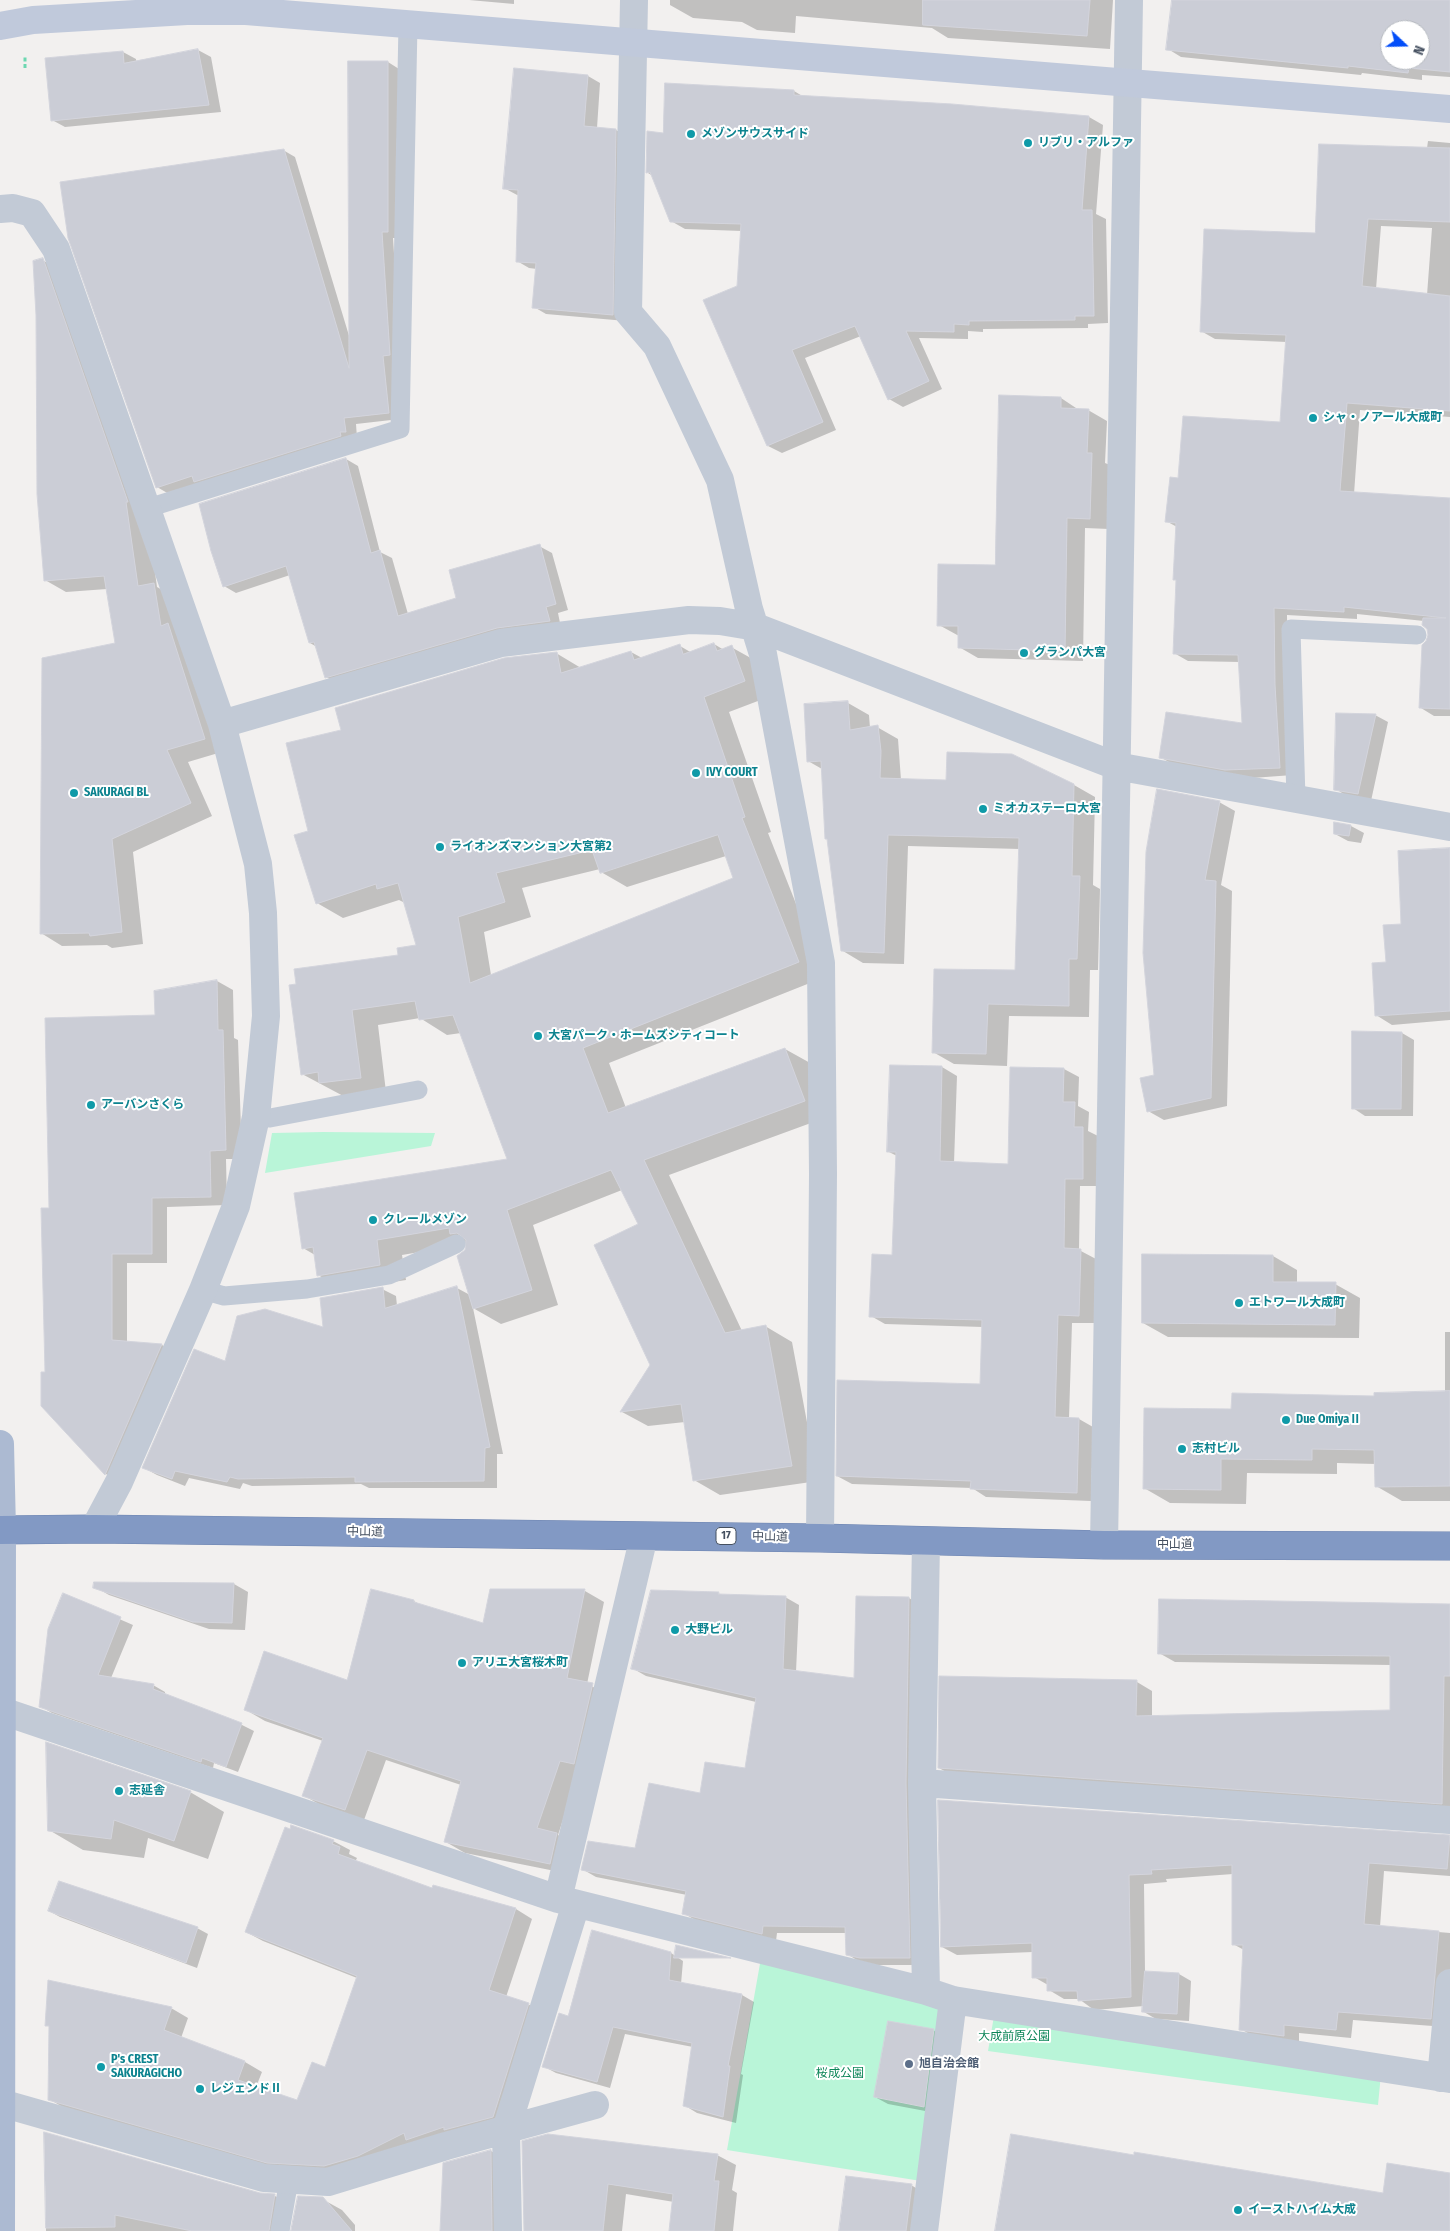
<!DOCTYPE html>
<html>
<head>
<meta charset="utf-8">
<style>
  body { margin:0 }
  #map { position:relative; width:1450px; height:2231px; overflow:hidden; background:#f2f0ef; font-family:"Fira Sans Condensed",sans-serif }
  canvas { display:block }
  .north { position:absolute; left:1380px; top:20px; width:50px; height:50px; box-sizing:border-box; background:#fff; border:1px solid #b5b9bf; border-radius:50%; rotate:111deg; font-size:14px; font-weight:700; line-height:20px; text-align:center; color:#455060 }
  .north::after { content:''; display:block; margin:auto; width:18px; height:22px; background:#034ef9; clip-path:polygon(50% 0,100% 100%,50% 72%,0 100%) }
</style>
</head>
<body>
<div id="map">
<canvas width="1450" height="2231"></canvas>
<div class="north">N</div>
</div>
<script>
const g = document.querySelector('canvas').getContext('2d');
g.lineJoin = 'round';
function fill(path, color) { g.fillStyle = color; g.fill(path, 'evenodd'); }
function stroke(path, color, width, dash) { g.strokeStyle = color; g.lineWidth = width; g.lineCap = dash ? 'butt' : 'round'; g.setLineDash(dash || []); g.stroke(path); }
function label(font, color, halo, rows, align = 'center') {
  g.font = font + ' "Fira Sans Condensed","Noto Sans JP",sans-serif'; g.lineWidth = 4; g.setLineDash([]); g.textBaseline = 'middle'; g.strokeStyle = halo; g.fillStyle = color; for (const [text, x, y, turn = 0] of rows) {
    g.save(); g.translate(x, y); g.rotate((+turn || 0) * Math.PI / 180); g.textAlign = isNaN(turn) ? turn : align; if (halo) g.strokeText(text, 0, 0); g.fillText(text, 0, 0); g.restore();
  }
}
const green = new Path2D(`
  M323,1132L435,1133L431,1146L265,1173L272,1133Z
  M761,1958L944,2005L921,2181L727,2150Z
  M994,2016L1381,2074L1378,2105L988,2051Z`);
const shadow = new Path2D(`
  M469,0H514V4Z
  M670,0H1113L1110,49L948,38L932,28L796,16L795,33L757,30L742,22L693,18L670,5Z
  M1173,0H1450V77L1422,75V80L1362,73L1361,75L1181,57L1168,49ZM1390,30H1420V60H1390Z
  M198,50L211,57L221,112L65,127L52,120L123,52L136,59V62Z
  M388,62L399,69L400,238H393L401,361L400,419L356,424L357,438L169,494L157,487L283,150L295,157L350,339Z
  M588,76L600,83L597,128L616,130L628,137L626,321L546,314L534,307L537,269L529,268L517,261L519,196L504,188Z
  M666,85L794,91L804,97L952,105L1089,117L1103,125L1096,214L1106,219L1108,323L1088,324V328L983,329V332L968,331V339L919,338L942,389L903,407L889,399L861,336L805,358L836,430L782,453L768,446L738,287L742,231L685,229L671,221L653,176L648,173L664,134Z
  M1428,141L1450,143V417L1360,410L1354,494L1450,499V716H1434L1421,708L1430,635L1424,621L1357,614V619L1287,615L1288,693L1293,775L1252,778L1174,765L1160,757L1244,724L1240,662L1188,661L1174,653L1177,581L1174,579L1177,527L1166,521L1180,480L1281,423L1287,342L1215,339L1201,331L1316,234L1427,148ZM1381,226L1432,228L1427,295L1376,289Z
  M42,260L64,272L147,514L157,587L175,597L225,751L188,762L212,816L133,852L143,944L112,948L107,945L62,946L41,933L117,644L107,589L66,592L45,580Z
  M1061,398L1079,410H1088L1107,421L1105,463L1110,465L1109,529L1085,528L1083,661L978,658L959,647V636L939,625L996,566Z
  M346,459L358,466L380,552L392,558L408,614L458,598L539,546L552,553L568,610L558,613L561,628L339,684L326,677L317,647L310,643L290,575L236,593L224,586L201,505Z
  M714,644L724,650L731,647L758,662L771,696L729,712L771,832L768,833L825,977L609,1063L626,1108L785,1049L812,1064L830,1116L669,1175L742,1331L765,1326L792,1342L818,1481L720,1495L694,1480L685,1422L648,1426L622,1412L651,1365L639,1225L622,1190L533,1225L558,1305L501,1324L473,1308L503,1454H497V1488H369L361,1484L252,1486L243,1483L240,1489L189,1478L185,1486L157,1475L144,1468L226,1362L325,1328L382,1289L396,1296L397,1306L457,1288L470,1295L467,1244L402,1255L406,1280L344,1290L318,1275L315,1255L303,1248L508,1160L461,1033L447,1035L420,1018L378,1025L386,1092L347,1098L302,1074L290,986L400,956L417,946L405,903L399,900L343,918L317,903L310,832L343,730L556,653L581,668L631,652L642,658L680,646L692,653ZM726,856L734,878L491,975L484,932L531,917L522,888L600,869L601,872L627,887Z
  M848,703L869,715L870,728L877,727L898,739L901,780L1074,785L1095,797L1093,885L1100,889L1098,970H1090L1089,1017L1009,1016L1007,1066L954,1064L933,1052L1016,972L1020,849L908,846L904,964L863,963L843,951L822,769L808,761Z
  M1375,715L1388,722L1371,801L1348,797L1336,789Z
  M1219,802L1235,811L1221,885L1232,891L1227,1106L1164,1120L1148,1111Z
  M1335,823L1351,826L1364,833L1361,843L1348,841L1335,834Z
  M1450,849V1020L1392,1025L1376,1015L1402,925Z
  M217,981L233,990L234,1038L238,1040L242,1159H226L227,1205L167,1207V1263H127V1342L162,1345L177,1354L121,1483L106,1474L42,1406L46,1373L51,1209L156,1016Z
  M1402,1033L1414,1040L1413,1116H1365L1353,1108Z
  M891,1066L942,1067L957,1076L954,1163L1009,1165L1011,1068L1064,1069L1079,1077L1078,1106L1089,1112L1088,1131L1098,1136V1186H1080L1079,1250L1096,1259L1094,1323H1072L1069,1418L1079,1419L1093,1427L1091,1501L986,1497L972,1488L852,1484L837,1476L981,1385L983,1327L885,1324L871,1316L894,1256L897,1156L889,1152Z
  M1273,1256L1297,1270V1283L1335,1284L1360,1298L1359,1338L1168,1337L1143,1323Z
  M1445,1332H1450V1501H1402L1376,1486V1464L1337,1463V1474L1247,1473L1246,1504L1170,1503L1144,1488L1232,1410L1445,1393Z
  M234,1584L248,1592L245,1630L209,1629L109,1595L95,1587Z
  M491,1591H585L604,1602L587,1684L612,1696L579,1771L558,1835L576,1846L570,1874L465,1853L446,1842L461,1785L386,1760L364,1820L322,1806L303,1795L323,1741L265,1721L246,1710L348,1682L414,1601L422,1606L484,1625Z
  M718,1593L722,1595L785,1597L799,1605L796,1672L856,1680L857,1597L909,1598L922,1606L923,1965H875L860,1962L847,1954V1933H777L776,1941L697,1921L683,1913L687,1895L596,1877L582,1869L636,1850L701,1794L746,1770L756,1702L646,1676L632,1668Z
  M64,1595L133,1625L111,1678L153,1685L165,1692V1695L242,1725L254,1731L238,1772L214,1763L213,1768L52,1713L40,1706Z
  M1450,1606V1811L955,1777L939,1768L1137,1682L1152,1691V1717L1392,1711L1391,1665L1175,1662L1159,1653Z
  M190,1792L224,1812L208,1859L148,1838L144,1858L83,1850L49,1830Z
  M939,1801L1450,1837V1876L1384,1871L1380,1927L1450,1933V1990L1446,2027L1353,2020L1351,2038L1299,2033V2044L1256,2038L1241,2029L1244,1950L1233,1944V1874L1166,1879L1167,1882L1144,1884L1145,1972L1179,1974L1191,1981L1189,2021L1156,2019L1144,2012V2006L1094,2010L1079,1999H1064L1049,1990L1048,1985L1034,1977L1033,1952L957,1955L942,1947Z
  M333,1841L350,1850L349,1854L357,1858L355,1862L433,1890L516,1909L532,1919L506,1997L528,2004L545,2014L510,2126L375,2165L285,2172L66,2109L49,2099L51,2028L47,2025L171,2008L188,2018L181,2038L245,2062L262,2072L256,2087L298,2102L326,2068L357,1978L263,1941L246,1932Z
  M49,1911L197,1928L208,1934L197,1968L60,1917Z
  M671,1953L683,1961L681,1984L742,1995L754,2002L741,2074L743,2075L736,2123L697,2113L684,2105L693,2047L625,2034L610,2088L556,2073L543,2066L569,2017Z
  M933,2030L946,2038L936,2113L888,2104L875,2097Z
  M46,2133L259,2194L275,2196L293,2206L289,2231H46Z
  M523,2142L717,2155L736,2165L732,2190L737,2193L733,2231H670L674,2202L626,2194L622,2231H525Z
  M491,2151L503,2158L505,2231H441Z
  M911,2185L924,2193L919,2231H840Z
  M322,2199L342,2210L355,2225V2231H293Z`);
const building = new Path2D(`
  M923,0H1090L1087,36L923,25Z
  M1172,0H1450V72L1409,68L1408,73L1348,66V68L1166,50ZM1390,30H1420V60H1390Z
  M198,49L209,105L51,121L45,58L123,51L124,63Z
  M348,61H388V232H382L390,355L383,356L389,413L344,418L346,432H340L341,436L194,482L192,476L156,488L68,238L60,182L284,149L349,368Z
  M514,68L588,75L584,126L616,129L613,315L532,308L536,263L516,262L518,190L503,189Z
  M665,83L794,90V95L952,104L1089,116L1082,210H1092L1094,316H1075V320L969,321V325L954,324V332L906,331L929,381L888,400L855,326L792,350L823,422L767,446L703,300L737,286L741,224L670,222L650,172L646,173L647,131L663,133Z
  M1319,144L1450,148V222L1368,219L1362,286L1450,296V411L1347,403L1340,491L1450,498V709L1419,708L1422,645L1426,641L1428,635L1427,629L1422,625L1423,618H1446L1344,607V612L1274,608L1275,685L1280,768L1225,770L1159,758L1166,712L1242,723L1238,655L1173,654L1176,580H1173L1176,523L1165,522L1170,477L1178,478L1183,416L1280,422L1286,335L1200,332L1204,229L1315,233Z
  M43,258L128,502H126L138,586L154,583L161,626L168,623L205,739L167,750L191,803L112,839L122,932L90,936L89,933L40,934L42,658L115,643L104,576L44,581L37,494L36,315L33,261Z
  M999,395L1061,397V408L1089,409L1087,453H1092L1090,519L1067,518L1065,651L958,648V626H937L938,564L995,565Z
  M346,458L371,553L380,550L398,616L456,598L449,570L540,544L556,604L546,607L550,621L497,628L325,678L314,642L309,643L286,566L223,587L211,551L199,504Z
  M714,643L717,651L732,645L745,681L704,697L745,817L742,818L799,962L583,1048L608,1113L785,1048L805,1101L644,1160L725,1333L766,1325L792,1466L693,1481L681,1404L620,1412L650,1365L594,1245L638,1224L611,1170L507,1210L532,1290L473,1309L457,1256L465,1250L466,1240L457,1233L450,1234L449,1228L377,1240L380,1265L317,1276L313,1247L302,1249L294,1193L507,1159L453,1015L419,1020L415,1001L352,1010L361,1078L319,1083L318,1072L301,1075L289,985L296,984L294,969L398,955L397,948L416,945L398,883L377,889L376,884L316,904L294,835L308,831L286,743L341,730L335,708L504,658L557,652L561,673L631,651L634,660L680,644L683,654ZM718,835L733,878L470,983L458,917L505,902L496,873L592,850L600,873Z
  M848,701L850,730L878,725L881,751L880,778L946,780L947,752L1012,754L1074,784L1072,876H1080L1077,959H1069V1006L988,1004L986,1054L932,1053L934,969L1015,970L1019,838L888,835L884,953L841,951L827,839H825L821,761L807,762L804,704Z
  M1336,713L1376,714L1358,794L1334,790Z
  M1157,789L1220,801L1205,880L1216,881L1211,1098L1147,1112L1140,1078L1154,1075L1143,953L1146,852Z
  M1334,822L1351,825L1349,836L1334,834Z
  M1450,848V1011L1375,1016L1372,963L1386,962L1383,925L1401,924L1398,851Z
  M217,980L218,1030H223L226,1150L210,1151L211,1197L152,1198V1254H112V1340L162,1344L105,1475L41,1406V1372H45L41,1208H49L45,1018L155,1015L154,991Z
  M1352,1031L1402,1032L1401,1109H1352Z
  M890,1065L942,1066L940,1161L1008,1164L1010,1067L1064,1068L1063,1102H1075L1074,1127H1083V1179H1065L1064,1248L1081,1249L1079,1316L1058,1315L1055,1417L1079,1418L1077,1493L970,1489L971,1481L836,1476L837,1380L980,1384L982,1320L869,1317L872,1254L892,1255L896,1152H887Z
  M1142,1254L1273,1255V1282H1336L1335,1325L1142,1323Z
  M457,1286L490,1447L485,1448L484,1481L355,1482V1477L238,1479L230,1477L227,1482L175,1471L172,1479L142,1468L194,1349L225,1361L237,1316L265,1309L323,1327L320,1298L383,1287L385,1308Z
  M1450,1391V1486L1375,1487L1374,1450L1312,1449V1460L1221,1459V1490L1143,1489L1144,1408L1231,1409L1232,1393L1374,1396V1393Z
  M94,1582L234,1583L232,1623L193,1622L93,1588Z
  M371,1589L414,1600V1602L483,1623L490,1589H585L567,1678L593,1683L574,1764L560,1761L537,1828L557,1833L550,1864L444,1842L461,1781L367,1750L345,1810L302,1796L323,1738L244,1710L264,1651L347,1680Z
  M651,1590L719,1592L718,1594L786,1596L783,1669L854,1678L856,1596L909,1597L906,1783L910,1958H860L846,1955L845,1927L763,1926L762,1934L682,1914L686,1891L581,1870L588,1841L635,1848L649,1783L700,1793L705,1762L745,1768L756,1698L631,1669Z
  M63,1593L121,1617L98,1675L154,1684L153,1689L242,1723L226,1767L202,1758L201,1762L39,1707L48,1629Z
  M1159,1599L1450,1604V1676H1444L1442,1804L938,1768L939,1676L1137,1680L1136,1716L1390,1710V1656L1158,1654Z
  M46,1742L191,1791L174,1841L114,1820L111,1839L48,1831Z
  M938,1800L1450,1835L1447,1869L1369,1863L1364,1924L1439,1931L1431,2019L1338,2012L1336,2030L1284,2025V2036L1239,2030L1243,1945H1232V1865L1151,1870L1152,1874L1129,1875L1131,1997L1078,2001L1077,1991H1047V1978H1032V1943L941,1947Z
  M291,1825L334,1840L332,1844L340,1847L338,1854L432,1888L433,1885L516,1908L489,1990L529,2003L493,2117L444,2130V2127L406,2140L404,2133L358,2156L324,2166L267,2163L48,2100L49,2026H45L48,1980L172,2007L164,2030L245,2061L238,2080L297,2100L312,2062L325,2067L357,1976L245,1932L285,1827L290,1829Z
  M59,1881L198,1927L186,1963L48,1911Z
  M592,1930L671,1952L669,1980L742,1994L728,2066H730L723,2117L683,2106L692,2043L613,2027L597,2082L542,2067L559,2013L568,2016Z
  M676,1945L731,1958H674Z
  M1145,1971L1179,1973L1177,2014L1142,2012Z
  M888,2021L934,2029L924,2107L874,2097Z
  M44,2132L260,2193L275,2194L269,2231H192L115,2215V2227L46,2228Z
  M548,2134L718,2154L714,2181H719L714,2231H669L673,2194L608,2184L603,2231H524L522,2141Z
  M1011,2134L1134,2155V2152L1383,2193L1387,2163L1450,2173V2231H995Z
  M491,2150L492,2231H440L443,2163Z
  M846,2176L912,2184L906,2231H839Z
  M298,2196L323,2197L352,2231H291Z`);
const path = new Path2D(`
  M25,68V56`);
const lane = new Path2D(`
  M148,508L400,429L408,24
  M1296,799L1291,629L1417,635
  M256,1117L270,1118L418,1090
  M203,1290L224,1296L307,1289L389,1275L456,1244
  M280,2231L289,2180`);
const street = new Path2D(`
  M634,0L628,312L657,346L720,480L749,609L763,654L821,963L823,1174L820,1538
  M0,209L13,208L32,213L56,249L222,724L258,864L263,913L266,1016L256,1117L236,1206L203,1290L119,1482L94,1529
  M222,724L501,643L689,620L720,621L756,627L1116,766L1450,827
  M1104,1545L1129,0
  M2,1711L558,1899L926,1991L953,2000L1450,2079
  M922,1783L1450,1820
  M558,1899L644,1536
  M926,1991L922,1783L926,1541
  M1441,2078L1450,1983
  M1,2103L264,2178L328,2182L446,2146L595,2105
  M508,2231L506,2130L576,1904
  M924,2231L953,2000`);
const secondary = new Path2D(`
  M0,26L33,20L187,11H246L1450,109`);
const primary = new Path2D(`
  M0,1444L2,1530L1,2231`);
const highway = new Path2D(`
  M0,1530L94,1529L820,1538L1104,1545L1450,1546`);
const markers = [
  [691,134,5,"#0f9aa8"],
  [1028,143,5,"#0f9aa8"],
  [1313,418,5,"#0f9aa8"],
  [1024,653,5,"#0f9aa8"],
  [696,773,5,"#0f9aa8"],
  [74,793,5,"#0f9aa8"],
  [983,809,5,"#0f9aa8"],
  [440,847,5,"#0f9aa8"],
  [538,1036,5,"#0f9aa8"],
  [91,1105,5,"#0f9aa8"],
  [373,1220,5,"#0f9aa8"],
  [1239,1303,5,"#0f9aa8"],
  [1286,1420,5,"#0f9aa8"],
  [1182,1449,5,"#0f9aa8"],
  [675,1630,5,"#0f9aa8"],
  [462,1663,5,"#0f9aa8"],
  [119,1791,5,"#0f9aa8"],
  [909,2064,5,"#5c6f8a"],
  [101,2067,5,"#0f9aa8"],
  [200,2089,5,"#0f9aa8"],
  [1238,2210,5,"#0f9aa8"]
];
const shields = [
  [726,1536,20]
];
const shieldNames = [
  ["17",726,1536]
];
const cultureNames = [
  ["メゾンサウスサイド",701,134],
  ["リブリ・アルファ",1038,143],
  ["シャ・ノアール大成町",1323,418],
  ["グランパ大宮",1034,653],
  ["IVY COURT",706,773],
  ["SAKURAGI BL",84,793],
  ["ミオカステーロ大宮",993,809],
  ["ライオンズマンション大宮第2",450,847],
  ["大宮パーク・ホームズシティコート",548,1036],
  ["アーバンさくら",101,1105],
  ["クレールメゾン",383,1220],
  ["エトワール大成町",1249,1303],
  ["Due OmiyaⅡ",1296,1420],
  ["志村ビル",1192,1449],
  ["大野ビル",685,1630],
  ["アリエ大宮桜木町",472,1663],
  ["志延舎",129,1791],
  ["P's CREST",111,2060],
  ["SAKURAGICHO",111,2074],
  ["レジェンドⅡ",210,2089],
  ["イーストハイム大成",1248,2210]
];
const streetNames = [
  ["中山道",365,1532,1],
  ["中山道",770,1537,1],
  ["中山道",1175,1545]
];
const parkNames = [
  ["大成前原公園",1014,2037],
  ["桜成公園",840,2074]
];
const serviceNames = [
  ["旭自治会館",919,2064]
];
fill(green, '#b9f5d8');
fill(shadow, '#0003');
fill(building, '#cbcdd6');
stroke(building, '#d3d4dc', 1);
stroke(highway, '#6d84b0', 29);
stroke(path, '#6dd7b1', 3, [4, 2.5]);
stroke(lane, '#c2cad6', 19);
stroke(street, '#c2cad6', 28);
stroke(secondary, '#c0c9db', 28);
stroke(primary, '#acbad2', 28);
stroke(highway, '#8299c4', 28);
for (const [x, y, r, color] of markers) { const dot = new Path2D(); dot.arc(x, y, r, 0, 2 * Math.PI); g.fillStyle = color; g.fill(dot); stroke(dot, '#fff', 2); }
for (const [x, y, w] of shields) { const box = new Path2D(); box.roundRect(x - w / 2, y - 8.5, w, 17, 4); g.fillStyle = '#fff'; g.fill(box); stroke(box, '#455060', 1); }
label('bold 11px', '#455060', null, shieldNames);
label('bold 12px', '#0d838f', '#fff', cultureNames, 'left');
label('12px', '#455060', '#fff', streetNames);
label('12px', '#0c8558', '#fff', parkNames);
label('bold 12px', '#4e5e75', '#fff', serviceNames, 'left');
</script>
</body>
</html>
